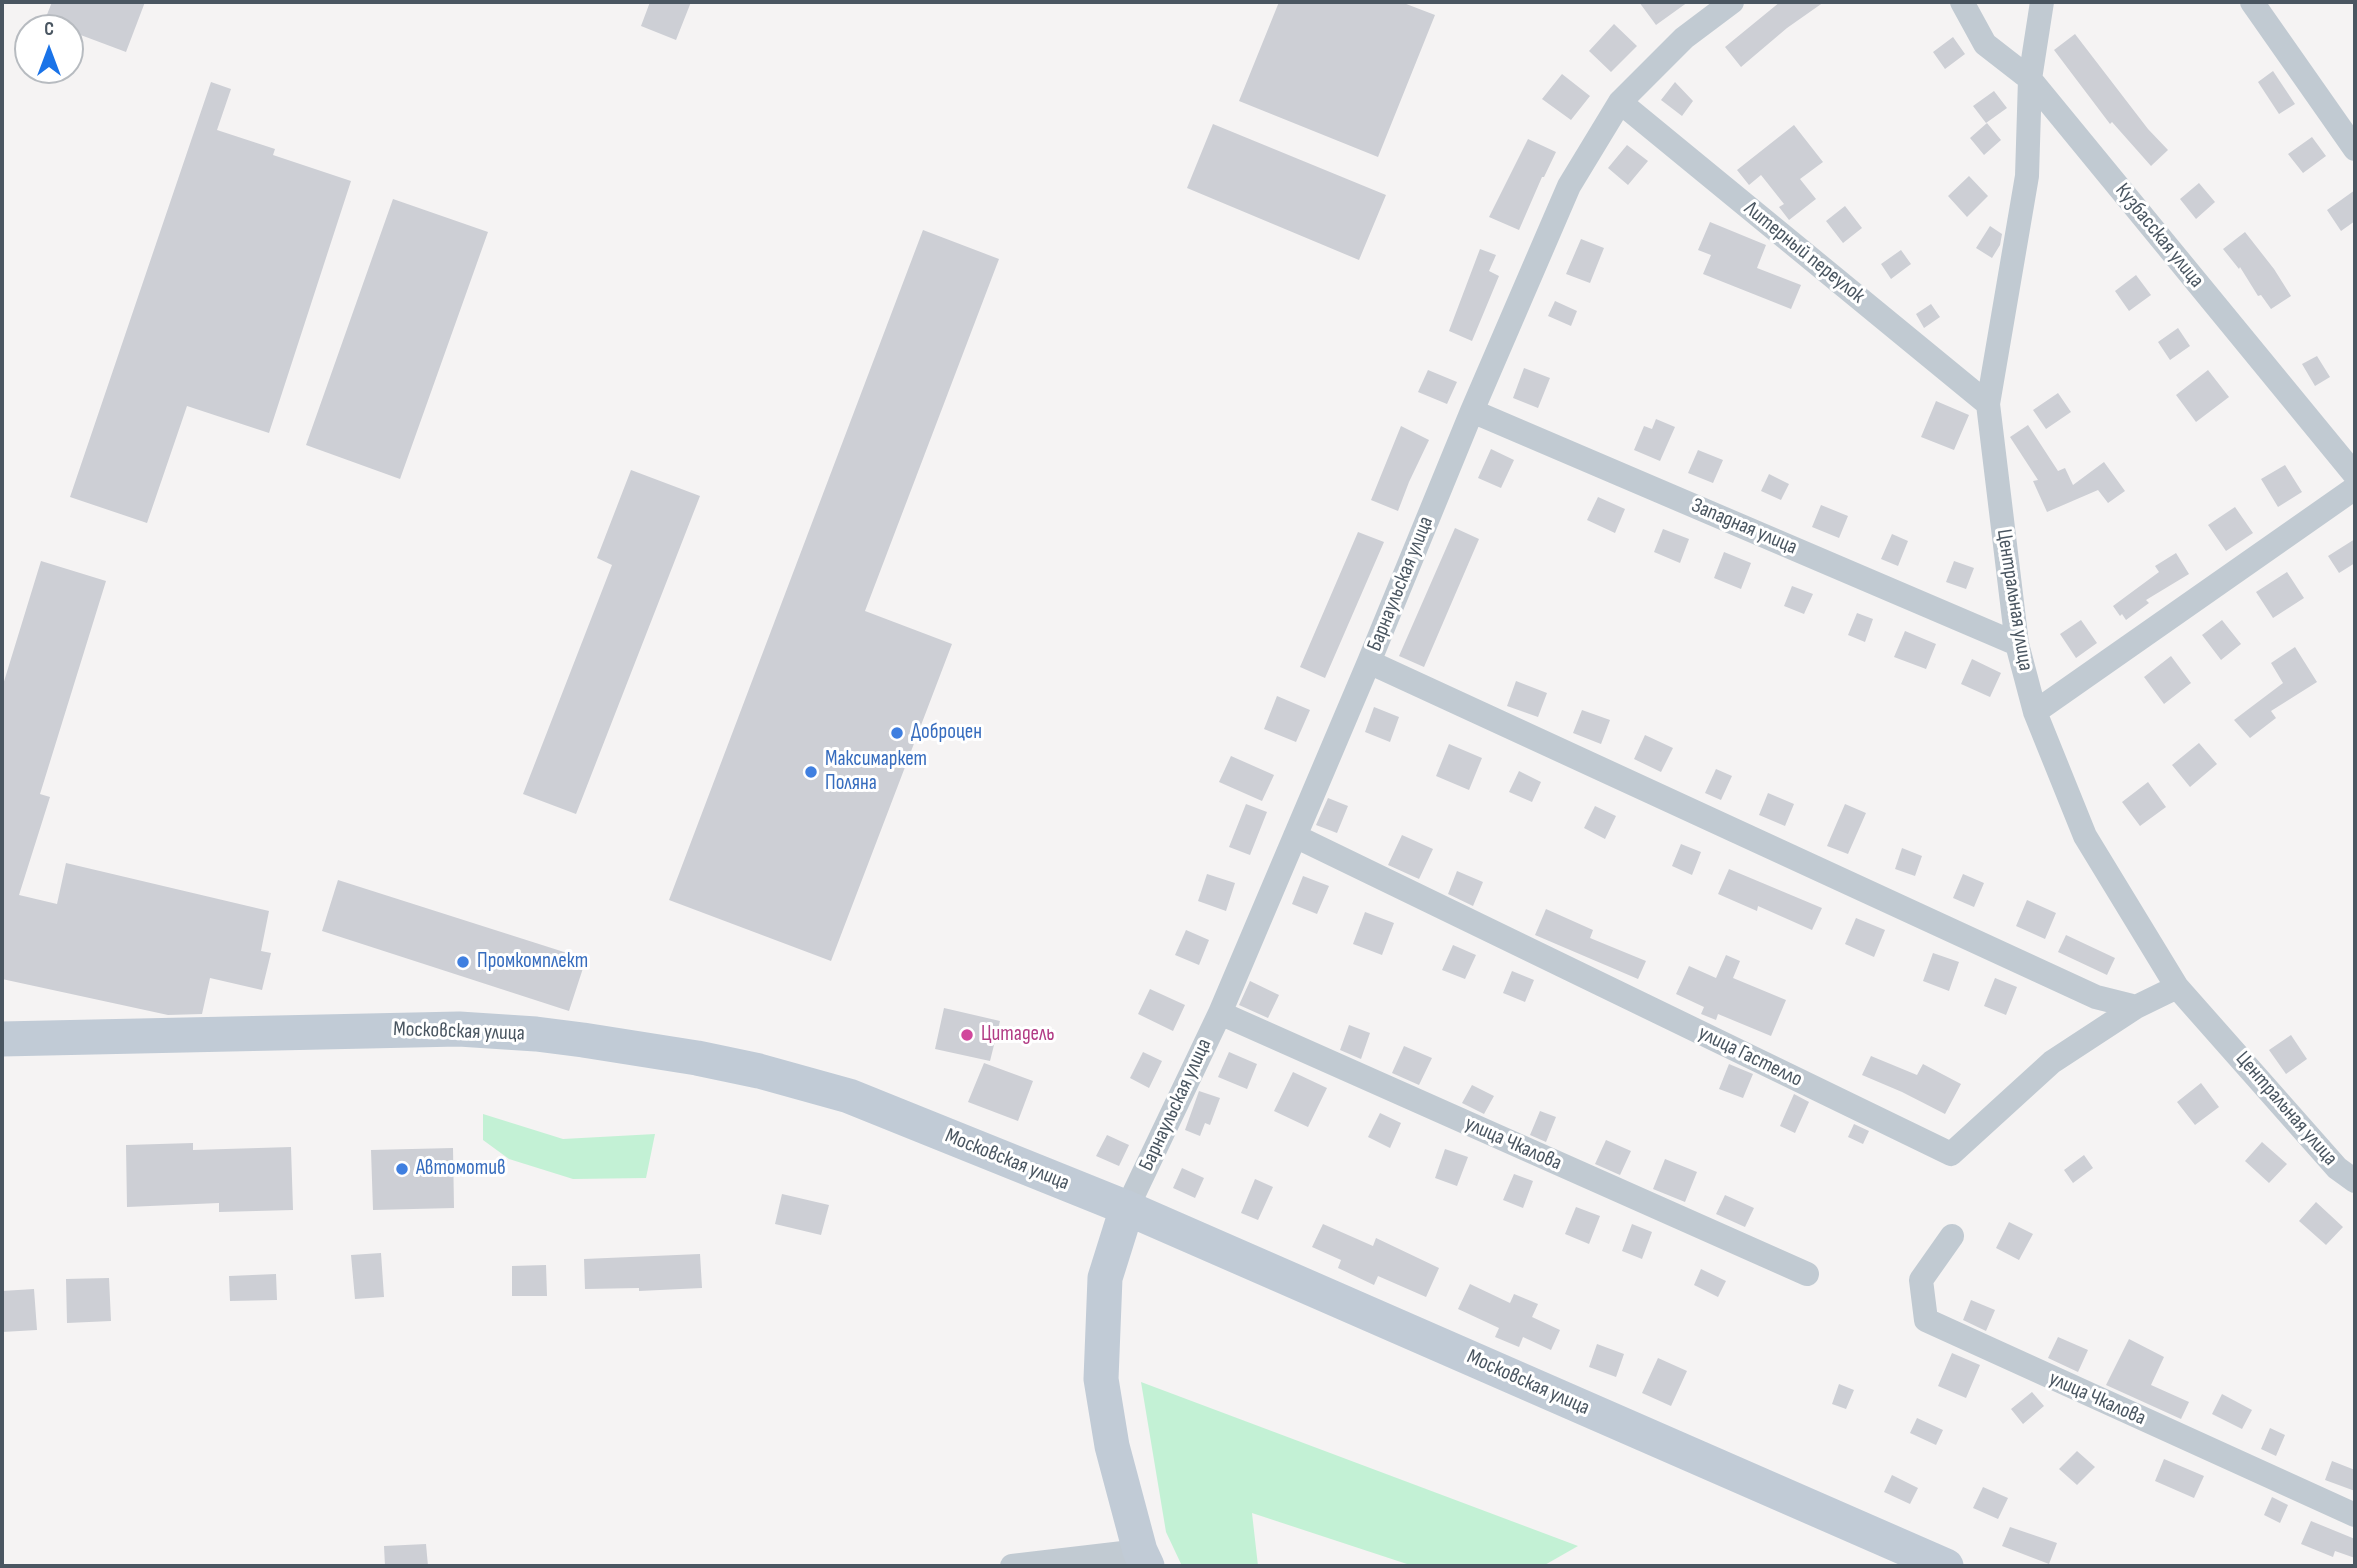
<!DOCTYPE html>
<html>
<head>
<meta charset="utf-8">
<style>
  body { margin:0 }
  #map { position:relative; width:2357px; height:1568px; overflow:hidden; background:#f5f3f3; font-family:"Sofia Sans Condensed",sans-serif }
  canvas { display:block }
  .frame { position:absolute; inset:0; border:4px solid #4a5661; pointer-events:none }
  .north { position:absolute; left:14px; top:14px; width:70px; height:70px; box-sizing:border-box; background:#fff; border:2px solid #b7bbc0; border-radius:50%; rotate:0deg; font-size:19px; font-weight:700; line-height:28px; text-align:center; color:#4a5661 }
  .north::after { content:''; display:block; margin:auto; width:24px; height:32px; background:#1a73e8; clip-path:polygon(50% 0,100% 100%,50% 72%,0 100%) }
</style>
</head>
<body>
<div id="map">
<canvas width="2357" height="1568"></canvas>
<div class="frame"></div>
<div class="north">С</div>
</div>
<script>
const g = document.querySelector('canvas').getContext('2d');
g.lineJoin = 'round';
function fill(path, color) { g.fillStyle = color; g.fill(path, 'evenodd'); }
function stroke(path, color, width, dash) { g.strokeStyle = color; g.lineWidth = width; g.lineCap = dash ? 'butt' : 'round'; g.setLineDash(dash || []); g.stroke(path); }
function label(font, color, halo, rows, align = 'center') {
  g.font = font + ' "Sofia Sans Condensed",sans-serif'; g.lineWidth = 6; g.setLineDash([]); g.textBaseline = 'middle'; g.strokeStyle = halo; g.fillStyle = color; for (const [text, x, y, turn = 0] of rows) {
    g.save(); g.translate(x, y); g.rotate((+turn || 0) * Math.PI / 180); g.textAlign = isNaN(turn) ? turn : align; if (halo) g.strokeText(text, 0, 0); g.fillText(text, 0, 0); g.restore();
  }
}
const green = new Path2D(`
  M483,1114L563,1139L655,1134L646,1178L573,1179L509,1159L483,1140Z
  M1141,1382L1578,1546L1543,1566H1413L1252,1513L1258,1566H1182L1166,1532Z`);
const building = new Path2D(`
  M52,2H145L126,52L70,31V28H61L44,22Z
  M650,2H691L676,40L641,26Z
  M1279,2H1401L1435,15L1378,157L1239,101Z
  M1639,2H1688L1656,25Z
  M1780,2H1824L1787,28L1741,67L1725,47Z
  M1614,24L1637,46L1611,72L1589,51Z
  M2075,34L2148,129L2168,150L2151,166L2112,122L2110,124L2054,50Z
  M1953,37L1965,54L1945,69L1933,52Z
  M2273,71L2295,104L2279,114L2258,82Z
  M1562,74L1590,96L1571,120L1542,99Z
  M211,82L231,89L217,130L275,149L273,155L351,181L269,433L187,406L147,523L70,497Z
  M1675,82L1693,101L1682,116L1661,100Z
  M1994,91L2007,108L1986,123L1973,106Z
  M1987,123L2001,140L1984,155L1970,138Z
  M1213,124L1386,195L1359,260L1187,188Z
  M1794,125L1823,162L1800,179L1816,199L1789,220L1779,207L1784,204L1761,175L1749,185L1737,170Z
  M2312,137L2326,156L2303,173L2288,154Z
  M1528,139L1556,152L1544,177H1542L1519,230L1489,217Z
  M1627,145L1648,161L1628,185L1608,168Z
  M1969,176L1988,196L1967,217L1948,196Z
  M2199,183L2215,202L2196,219L2180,199Z
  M2355,190V221L2341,231L2327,210Z
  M393,199L488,232L400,479L306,445Z
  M1845,206L1862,228L1843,243L1826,221Z
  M1710,222L1766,245L1757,268L1801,285L1791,309L1703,274L1711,255L1698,250Z
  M1990,226L2002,234L2000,245L1992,258L1976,248Z
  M923,230L999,259L865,611L952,644L831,961L669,900Z
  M2245,232L2274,269L2291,296L2271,309L2261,295L2258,296L2240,267L2239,269L2223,249Z
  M1581,239L1604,248L1590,283L1566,274Z
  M1480,249L1496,255L1489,271L1499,276L1472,341L1449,331Z
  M1901,250L1911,264L1891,279L1881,264Z
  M2136,275L2151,295L2129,311L2115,291Z
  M1555,301L1577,311L1571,326L1548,316Z
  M1931,304L1940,317L1924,328L1916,314Z
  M2178,328L2190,346L2170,360L2158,342Z
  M2317,356L2330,377L2315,386L2302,364Z
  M1524,368L1550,378L1538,408L1513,398Z
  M1428,370L1457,382L1447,404L1418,392Z
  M2208,370L2229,397L2196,422L2176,395Z
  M2058,393L2071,412L2046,429L2033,410Z
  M1936,401L1969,415L1954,450L1921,437Z
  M1656,419L1675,427L1660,461L1634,450L1644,426L1652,429Z
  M2028,425L2058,471L2065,468L2073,485L2104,462L2125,491L2108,503L2098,490L2047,512L2033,481L2038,480L2010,437Z
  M1401,426L1429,440L1409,482L1398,511L1371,500Z
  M1491,449L1514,460L1501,488L1478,478Z
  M1698,450L1723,460L1713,483L1688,473Z
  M2285,465L2302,492L2278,507L2261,479Z
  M631,470L700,496L576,814L523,794L612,565L597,558Z
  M1769,474L1789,484L1781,500L1761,491Z
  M1598,497L1625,509L1615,533L1587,520Z
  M1821,505L1848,516L1839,538L1812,527Z
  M2235,507L2253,533L2226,551L2208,525Z
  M1455,528L1479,539L1424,667L1399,656Z
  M1663,529L1689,539L1680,563L1654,552Z
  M1358,532L1384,542L1325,678L1300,667Z
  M1892,534L1908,541L1898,566L1881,559Z
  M2355,539V563L2339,573L2328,556Z
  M1724,552L1751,563L1741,589L1714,578Z
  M2176,553L2189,574L2146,600L2149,603L2126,620L2122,614L2120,616L2113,606L2159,572L2155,566Z
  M41,561L106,581L40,794L50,797L19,895L57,904L66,863L269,911L261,951L271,953L262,990L210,978L202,1014L168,1015L2,979V688Z
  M1954,561L1974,568L1966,589L1946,582Z
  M2287,572L2304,598L2273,618L2256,592Z
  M1792,586L1813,594L1804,614L1784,606Z
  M1857,613L1873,619L1865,642L1848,635Z
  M2081,620L2097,643L2076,658L2060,634Z
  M2222,620L2241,644L2221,660L2202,635Z
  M1905,631L1936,644L1926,669L1894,657Z
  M2295,647L2317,682L2271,711L2276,718L2250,738L2234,720L2283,683L2271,663Z
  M2171,656L2191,683L2164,704L2144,677Z
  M1972,659L2001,673L1990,697L1961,684Z
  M1516,681L1547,693L1538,717L1507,706Z
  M1277,696L1310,710L1296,742L1264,729Z
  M1374,707L1399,717L1390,742L1365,732Z
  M1582,710L1610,720L1601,744L1573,733Z
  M1645,735L1673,748L1661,772L1634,759Z
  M2199,743L2217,764L2190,787L2172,765Z
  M1449,744L1482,758L1469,790L1436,776Z
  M1231,756L1274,775L1262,801L1219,782Z
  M1716,769L1732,776L1721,800L1705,793Z
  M1519,771L1541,782L1532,802L1509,792Z
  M2148,782L2166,807L2140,826L2122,802Z
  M1768,793L1794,804L1785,826L1759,815Z
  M1328,798L1348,806L1337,833L1316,825Z
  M1246,804L1267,812L1250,855L1229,847Z
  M1845,804L1866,813L1848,854L1827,846Z
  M1595,806L1616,816L1605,839L1584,828Z
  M1402,835L1433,849L1419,879L1388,865Z
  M1681,844L1701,852L1692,875L1672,866Z
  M1902,848L1922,856L1915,876L1895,869Z
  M1729,869L1822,908L1812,930L1758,906L1757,911L1718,894Z
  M1457,871L1483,882L1473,906L1448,894Z
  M1207,874L1235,883L1226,911L1198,901Z
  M1963,874L1984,883L1974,907L1953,898Z
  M1303,876L1329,886L1317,914L1292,904Z
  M338,880L586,959L569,1011L322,931Z
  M2027,900L2056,913L2045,939L2016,926Z
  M1546,909L1593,930L1590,938L1646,961L1638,979L1535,935Z
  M1365,912L1394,923L1382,955L1353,944Z
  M1856,918L1885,930L1874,957L1845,944Z
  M1186,930L1209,940L1199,965L1175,955Z
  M2066,935L2115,958L2107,975L2058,952Z
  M1453,945L1476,955L1465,979L1442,970Z
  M1933,953L1959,962L1949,991L1923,981Z
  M1726,955L1740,961L1733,978L1786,1000L1771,1036L1718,1014L1716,1020L1701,1014L1704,1007L1676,994L1689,966L1716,978Z
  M1512,971L1534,980L1525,1002L1503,993Z
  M1995,978L2017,987L2006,1015L1984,1006Z
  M1250,981L1279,995L1268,1018L1239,1005Z
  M1150,989L1185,1005L1173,1031L1138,1014Z
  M944,1008L1000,1021L990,1061L935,1049Z
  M1349,1025L1370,1033L1361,1059L1340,1050Z
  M2291,1035L2307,1059L2286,1074L2269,1050Z
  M1404,1046L1432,1058L1419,1085L1392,1073Z
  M1143,1052L1162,1061L1149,1088L1130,1078Z
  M1229,1052L1257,1064L1247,1089L1218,1077Z
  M1871,1056L1917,1075L1923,1064L1961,1084L1945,1114L1902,1092L1862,1075Z
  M984,1063L1033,1081L1018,1121L968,1102Z
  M1729,1064L1753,1074L1743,1098L1719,1089Z
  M1293,1072L1327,1088L1308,1127L1274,1111Z
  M2201,1083L2219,1107L2195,1125L2177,1102Z
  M1472,1085L1494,1096L1484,1114L1462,1103Z
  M1199,1091L1220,1098L1210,1125L1205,1123L1200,1136L1185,1130Z
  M1794,1094L1809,1102L1795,1133L1780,1126Z
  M1540,1111L1556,1117L1546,1142L1530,1135Z
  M1380,1113L1401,1123L1390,1148L1368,1137Z
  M1854,1124L1869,1131L1863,1144L1848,1137Z
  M1107,1135L1129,1145L1119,1166L1096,1156Z
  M1606,1140L1631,1151L1620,1175L1595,1164Z
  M2262,1142L2287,1164L2269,1183L2245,1161Z
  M193,1143V1150L291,1147L293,1210L219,1212V1203L127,1207L126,1145Z
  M453,1148L454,1208L373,1210L371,1150Z
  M1445,1149L1468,1157L1457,1186L1435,1178Z
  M2084,1155L2093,1168L2073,1183L2064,1170Z
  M1665,1159L1697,1172L1685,1202L1653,1189Z
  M1182,1168L1204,1178L1195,1198L1173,1188Z
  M1514,1174L1533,1181L1523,1208L1503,1200Z
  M1255,1179L1273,1187L1258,1220L1241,1213Z
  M782,1194L829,1205L821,1235L775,1224Z
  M1725,1195L1754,1208L1745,1227L1716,1214Z
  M2316,1202L2343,1227L2326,1245L2299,1221Z
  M1576,1207L1600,1216L1589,1244L1565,1234Z
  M2009,1222L2033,1234L2019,1260L1996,1248Z
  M1323,1224L1373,1246L1376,1238L1439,1268L1426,1297L1378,1276L1374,1285L1338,1268L1341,1260L1312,1247Z
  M1632,1224L1652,1232L1642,1259L1622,1251Z
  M381,1253L384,1297L355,1299L351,1255Z
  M700,1254L702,1288L639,1291V1288L585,1289L584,1259Z
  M546,1265L547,1296H512V1266Z
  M1701,1269L1726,1281L1718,1297L1694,1285Z
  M276,1274L277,1300L230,1301L229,1276Z
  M109,1278L111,1321L67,1323L66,1279Z
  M1470,1284L1510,1303L1514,1294L1538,1304L1532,1317L1560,1330L1551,1350L1523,1337L1519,1347L1495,1337L1499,1328L1458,1309Z
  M34,1289L37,1330L2,1332V1291Z
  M1971,1300L1995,1310L1986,1331L1963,1320Z
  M2058,1337L2088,1350L2078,1372L2048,1358Z
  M2129,1339L2164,1357L2151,1385L2189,1402L2181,1419L2106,1385Z
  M1597,1344L1624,1354L1616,1377L1589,1367Z
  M1952,1353L1980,1365L1966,1398L1938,1386Z
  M1658,1358L1687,1371L1671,1406L1642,1393Z
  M1839,1384L1854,1390L1846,1409L1832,1404Z
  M2032,1392L2044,1406L2023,1424L2011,1409Z
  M2222,1394L2252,1410L2242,1429L2212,1414Z
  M1917,1418L1943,1430L1936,1445L1910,1433Z
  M2270,1428L2285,1435L2276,1456L2261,1449Z
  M2077,1451L2095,1467L2077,1485L2059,1469Z
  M2164,1459L2204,1476L2194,1498L2155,1481Z
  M2332,1461L2355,1470V1491L2325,1480Z
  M1892,1475L1918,1488L1910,1504L1884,1492Z
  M1983,1487L2008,1498L1998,1519L1973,1508Z
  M2272,1497L2288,1505L2280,1523L2264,1515Z
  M2311,1521L2355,1539V1558L2335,1551L2333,1557L2301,1544Z
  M2010,1527L2057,1543L2049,1564L2002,1546Z
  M426,1544L428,1566H385L384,1546Z`);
const street = new Path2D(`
  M1962,2L1985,44L2030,79L2355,475
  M2042,2L2030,79L2027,176L1988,404L2017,644L2035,712L2085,836L2177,987L2337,1168L2355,1181
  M2252,2L2355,149
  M1620,102L1988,404
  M1472,411L2017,644
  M1369,662L2096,997L2136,1007
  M2035,712L2355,488
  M1295,836L1951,1154L2052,1062L2136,1007L2177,987
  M1220,1013L1807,1274
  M1127,1208L1220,1013L1369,662L1472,411L1569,186L1620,102L1684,38L1732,2
  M1952,1236L1921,1280L1926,1320L2355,1515
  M1012,1566L1140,1551`);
const secondary = new Path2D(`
  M2,1039L459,1029L536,1034L583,1040L697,1058L759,1071L849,1096L1127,1208L1946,1566
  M1127,1208L1105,1278L1101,1379L1112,1446L1140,1551L1147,1566`);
const markers = [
  [897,733,7,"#3f7fe0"],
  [811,772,7,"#3f7fe0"],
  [463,962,7,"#3f7fe0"],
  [967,1035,7,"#d1479c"],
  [402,1169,7,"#3f7fe0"]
];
const streetNames = [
  ["Кузбасская улица",2159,236,51],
  ["Литерный переулок",1804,253,39],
  ["Западная улица",1744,527,23],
  ["Барнаульская улица",1401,584,-68],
  ["Центральная улица",2014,600,81],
  ["Московская улица",459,1032,2],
  ["улица Гастелло",1750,1057,26],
  ["Барнаульская улица",1176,1105,-65],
  ["Центральная улица",2286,1109,49],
  ["улица Чкалова",1513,1144,24],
  ["Московская улица",1007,1160,22],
  ["Московская улица",1528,1383,24],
  ["улица Чкалова",2097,1399,24]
];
const shopNames = [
  ["Доброцен",911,733],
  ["Максимаркет",825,760],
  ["Поляна",825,784],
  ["Промкомплект",477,962],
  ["Автомотив",416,1169]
];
const hotelNames = [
  ["Цитадель",981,1035]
];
fill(green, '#c3f1d5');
fill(building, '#cdcfd5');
stroke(street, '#c1cad2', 24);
stroke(secondary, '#c1cbd6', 35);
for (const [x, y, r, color] of markers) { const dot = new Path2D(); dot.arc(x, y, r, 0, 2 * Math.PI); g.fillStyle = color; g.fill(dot); stroke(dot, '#fff', 2.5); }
label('21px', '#4a5661', '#fff', streetNames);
label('21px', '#366cbe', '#fff', shopNames, 'left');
label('21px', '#b23c85', '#fff', hotelNames, 'left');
</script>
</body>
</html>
